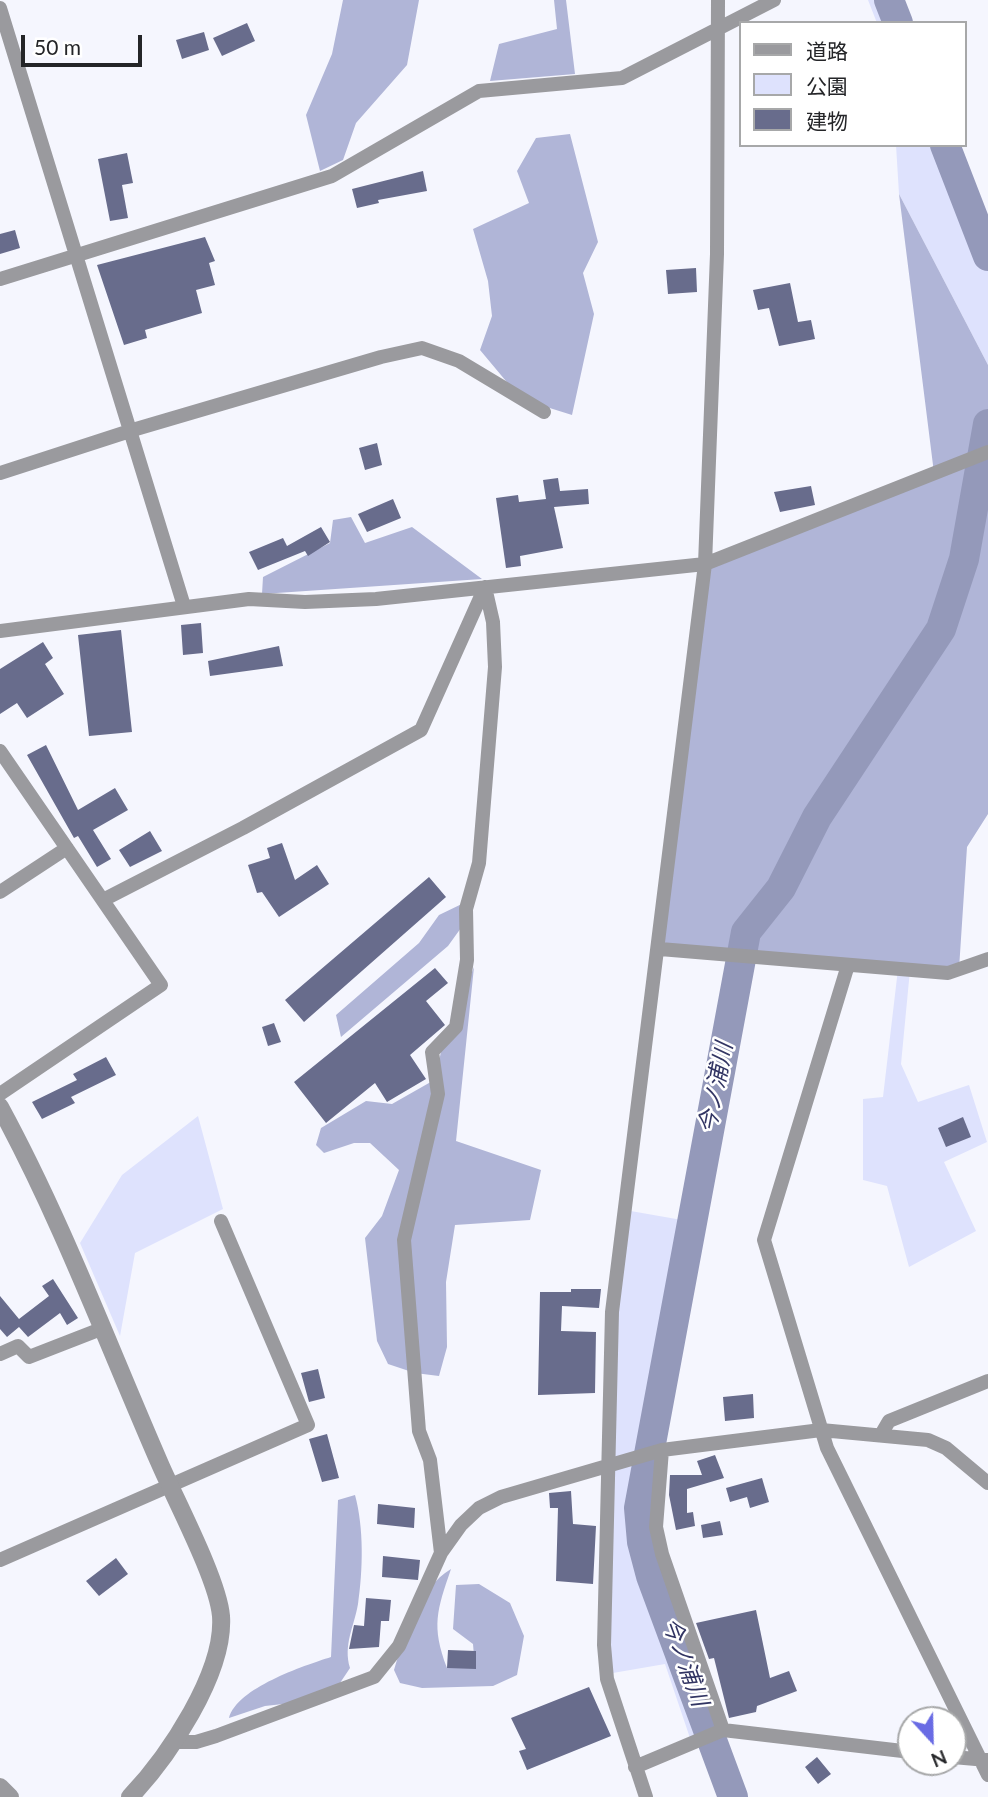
<!DOCTYPE html>
<html>
<head>
<meta charset="utf-8">
<style>
  body { margin:0 }
  #map { position:relative; width:988px; height:1797px; overflow:hidden; background:#f5f6fe; font-family:Lato,"Noto Sans JP",sans-serif }
  canvas { display:block }
  .legend { position:absolute; left:739px; top:21px; width:228px; height:126px; box-sizing:border-box; background:#fff; border:2px solid #a7a8a9; margin:0; padding:9px 12px; list-style:none; font-size:21px; color:#242528 }
  .legend li { display:flex; align-items:center; gap:14px; height:35px }
  .legend b { width:35px; border:2px solid #a7a8a9 }
  .north { position:absolute; left:897px; top:1706px; width:70px; height:70px; box-sizing:border-box; background:#fff; border:2px solid #a7a8a9; border-radius:50%; rotate:158deg; font-size:19px; font-weight:700; line-height:28px; text-align:center; color:#242528 }
  .north::after { content:''; display:block; margin:auto; width:24px; height:32px; background:#696be4; clip-path:polygon(50% 0,100% 100%,50% 72%,0 100%) }
  .scale { position:absolute; left:21px; top:35px; width:121px; height:32px; box-sizing:border-box; border:4px solid #242528; border-top:0; padding-left:9px; font-size:21px; line-height:24px; white-space:nowrap; color:#242528; -webkit-text-stroke:5px #fff; paint-order:stroke }
</style>
</head>
<body>
<div id="map">
<canvas width="988" height="1797"></canvas>
<ul class="legend">
<li><b style="height:9px;background:#9a9a9e"></b>道路</li>
<li><b style="height:19px;background:#dee2fd"></b>公園</li>
<li><b style="height:19px;background:#686c8c"></b>建物</li>
</ul>
<div class="north">N</div>
<div class="scale">50 m</div>
</div>
<script>
const g = document.querySelector('canvas').getContext('2d');
g.lineJoin = 'round';
function fill(path, color) { g.fillStyle = color; g.fill(path, 'evenodd'); }
function stroke(path, color, width, dash) { g.strokeStyle = color; g.lineWidth = width; g.lineCap = dash ? 'butt' : 'round'; g.setLineDash(dash || []); g.stroke(path); }
function label(font, color, halo, rows, align = 'center') {
  g.font = font + ' Lato,"Noto Sans JP",sans-serif'; g.lineWidth = 5; g.setLineDash([]); g.textBaseline = 'middle'; g.strokeStyle = halo; g.fillStyle = color; for (const [text, x, y, turn = 0] of rows) {
    g.save(); g.translate(x, y); g.rotate((+turn || 0) * Math.PI / 180); g.textAlign = isNaN(turn) ? turn : align; if (halo) g.strokeText(text, 0, 0); g.fillText(text, 0, 0); g.restore();
  }
}
const green = new Path2D(`
  M868,0H894L904,23H877Z
  M896,145H956L988,228V365L899,194Z
  M898,969L910,970L901,1064L918,1102L969,1085L987,1142L944,1162L976,1231L909,1267L887,1186L863,1180V1099L883,1097Z
  M198,1116L223,1209L135,1253L120,1336L80,1243L122,1175Z
  M625,1210L699,1223L677,1336L657,1529L723,1730L690,1738L665,1664L607,1674L611,1349Z`);
const forest = new Path2D(`
  M343,0H419L407,65L356,123L343,160L320,171L306,115L332,54Z
  M554,0H566L575,74L490,81L499,44L557,29Z
  M570,134L598,242L583,273L594,314L572,415L521,399L480,350L492,316L488,281L473,229L529,203L517,171L536,138Z
  M899,194L988,365V814L967,847L959,969L660,949L705,564L934,473Z
  M351,517L365,543L412,527L482,579L262,594L263,577L330,543L333,520Z
  M468,901L466,921L448,946L341,1037L336,1015L419,943L439,915Z
  M474,967L456,1141L541,1170L530,1220L455,1225L446,1282L447,1347L439,1376L415,1373L388,1364L377,1341L365,1238L382,1216L399,1170L370,1143H354L324,1153L316,1145L321,1128L366,1101L392,1104L436,1079L441,1051Z
  M355,1495C364,1528 363,1570 358,1604C354,1627 343,1645 350,1668L334,1692L310,1701L265,1706L229,1718C237,1688 303,1666 331,1657L338,1500Z
  M451,1569C437,1610 431,1626 447,1668H475L473,1644L453,1629L456,1585L479,1584L510,1603L524,1636L517,1675L493,1686L422,1688L400,1683L394,1670C405,1634 418,1589 451,1569Z`);
const river = new Path2D(`
  M889,0L898,23
  M945,145L988,256
  M733,1797L651,1576L642,1542L639,1508L746,932L781,888L817,817L941,629L964,559L988,424`);
const building = new Path2D(`
  M247,23L255,41L222,56L213,38Z
  M204,32L209,50L182,59L176,40Z
  M127,153L133,183L122,185L128,218L110,221L98,159Z
  M423,171L427,191L378,200L379,203L357,208L352,189Z
  M15,230L20,248L0,254V234Z
  M205,237L215,261L209,263L215,285L196,290L202,313L145,330L147,338L124,345L97,265Z
  M696,268L697,292L668,294L666,270Z
  M790,283L798,322L811,320L815,339L779,346L769,308L758,310L753,290Z
  M377,443L382,465L365,470L359,448Z
  M558,478L560,491L588,489L589,504L554,507L563,548L520,556L521,566L506,568L496,498L518,495L519,502L546,499L543,480Z
  M811,486L815,505L780,512L774,492Z
  M393,499L401,518L367,532L358,514Z
  M321,527L330,542L308,556L305,551L258,570L249,552L283,538L287,546Z
  M201,623L203,653L183,655L181,625Z
  M121,630L132,732L89,736L78,635Z
  M43,642L53,658L45,664L64,694L27,718L17,703L0,714V669Z
  M279,646L283,666L210,676L208,661Z
  M46,745L78,810L115,788L128,810L93,830L111,859L97,867L78,836L74,838L27,755Z
  M150,831L162,851L130,867L119,850Z
  M282,843L295,880L317,865L329,884L279,917L262,892L257,893L248,865L270,858L267,848Z
  M429,877L446,897L304,1022L285,1000Z
  M435,968L448,983L426,1001L445,1025L410,1055L426,1079L387,1102L375,1083L326,1123L294,1082Z
  M274,1023L281,1042L268,1046L262,1027Z
  M106,1057L116,1075L71,1097L75,1103L42,1119L32,1102L77,1080L73,1074Z
  M963,1117L971,1137L946,1147L938,1128Z
  M53,1279L78,1318L67,1325L60,1313L28,1337L19,1327L7,1337L0,1329V1296L19,1319L49,1296L42,1286Z
  M571,1289H601L599,1308L562,1306L561,1331L596,1332L595,1393L538,1395L540,1292H571Z
  M318,1369L325,1398L309,1402L301,1373Z
  M753,1394L754,1418L725,1421L723,1397Z
  M327,1434L339,1478L322,1482L309,1439Z
  M715,1455L724,1478L687,1489V1513L693,1512L695,1526L676,1530L669,1495L670,1475H702L697,1461Z
  M762,1478L769,1502L750,1508L747,1497L730,1502L726,1488Z
  M571,1491L573,1524L596,1526L593,1584L556,1581L558,1508H550L549,1493Z
  M378,1504L415,1508L414,1528L377,1524Z
  M720,1521L723,1535L703,1538L701,1525Z
  M383,1556L420,1560L418,1580L382,1577Z
  M116,1558L128,1574L99,1596L86,1581Z
  M366,1598L391,1600L389,1621H381L379,1647L349,1649L354,1625L364,1626Z
  M756,1610L770,1678L789,1671L797,1691L757,1706L756,1712L729,1718L714,1658L709,1659L696,1623Z
  M448,1650L476,1651V1669L447,1668Z
  M589,1687L611,1736L527,1770L519,1751L526,1749L511,1718Z
  M817,1757L831,1774L818,1784L805,1767Z`);
const minor = new Path2D(`
  M0,8L184,606
  M0,279L332,176L479,91L622,78L774,0
  M0,473L136,429L381,357L422,348L459,361L544,412
  M0,631L249,599L305,602L376,599L705,564L988,452
  M0,751L161,985L0,1094
  M0,892L67,848
  M103,900L243,828L421,730L485,587
  M660,949L948,973L988,959
  M848,965L764,1240L827,1448L988,1775
  M0,1354L18,1346L29,1357L101,1329
  M882,1433L889,1421L988,1381
  M662,1450L656,1527L662,1554L723,1730
  M441,1553L430,1460L419,1431L404,1240L438,1094L432,1052L456,1027L467,960L466,909L479,863L495,667L493,622L485,587
  M0,1560L308,1425L221,1221
  M174,1742H196L216,1736L374,1677L399,1646L441,1553L461,1525L479,1508L501,1497L662,1450L821,1430L928,1440L946,1448L988,1483
  M953,1757L987,1760
  M635,1767L723,1730L911,1752
  M646,1797L607,1679L604,1645L612,1312L705,564L717,254L718,0`);
const tertiary = new Path2D(`
  M0,1107C62,1221 108,1345 160,1464C176,1501 218,1580 221,1616C225,1673 168,1757 130,1797
  M0,1787L10,1797`);
const waterNames = [
  ["今ノ浦川",716,1088,-79],
  ["今ノ浦川",685,1662,70]
];
fill(green, '#dee2fd');
fill(forest, '#b0b5d7');
stroke(river, '#9499ba', 30);
fill(building, '#686c8c');
stroke(minor, '#9a9a9e', 14);
stroke(tertiary, '#9a9a9e', 18);
label('italic 23px', '#323563', '#fff', waterNames);
</script>
</body>
</html>
